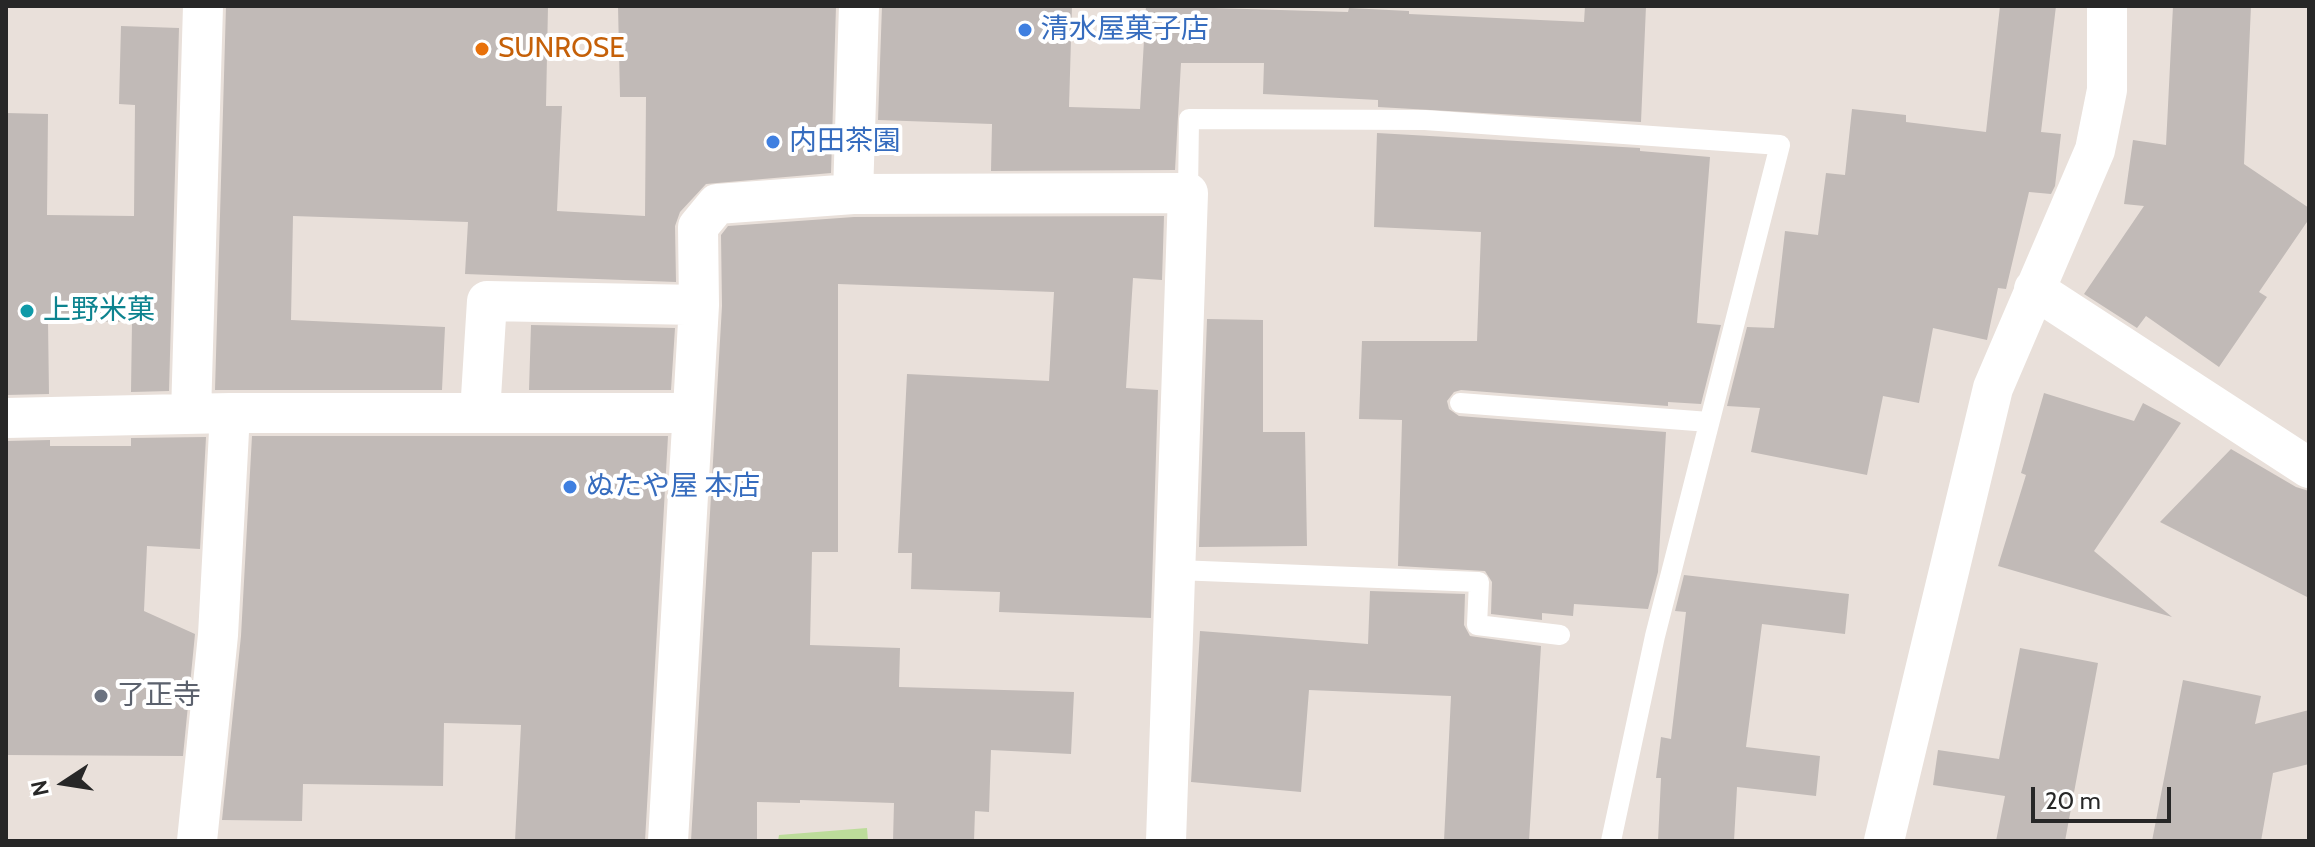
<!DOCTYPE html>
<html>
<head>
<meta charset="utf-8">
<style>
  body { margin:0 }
  #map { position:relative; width:2315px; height:847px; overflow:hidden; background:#e9e0da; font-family:Cabin,sans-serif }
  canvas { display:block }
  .frame { position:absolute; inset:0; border:8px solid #272727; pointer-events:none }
  .north { position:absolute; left:24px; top:743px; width:80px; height:80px; -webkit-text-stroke:6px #fff; paint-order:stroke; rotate:258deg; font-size:22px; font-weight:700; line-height:32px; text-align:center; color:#272727 }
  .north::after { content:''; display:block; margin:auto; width:28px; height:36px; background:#272727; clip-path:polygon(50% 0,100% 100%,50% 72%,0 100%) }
  .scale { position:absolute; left:2031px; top:787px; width:140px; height:36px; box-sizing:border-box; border:4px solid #272727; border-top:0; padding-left:10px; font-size:24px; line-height:28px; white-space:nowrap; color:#272727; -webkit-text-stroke:6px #fff; paint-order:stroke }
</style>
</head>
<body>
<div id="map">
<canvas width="2315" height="847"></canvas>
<div class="frame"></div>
<div class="north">N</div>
<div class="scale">20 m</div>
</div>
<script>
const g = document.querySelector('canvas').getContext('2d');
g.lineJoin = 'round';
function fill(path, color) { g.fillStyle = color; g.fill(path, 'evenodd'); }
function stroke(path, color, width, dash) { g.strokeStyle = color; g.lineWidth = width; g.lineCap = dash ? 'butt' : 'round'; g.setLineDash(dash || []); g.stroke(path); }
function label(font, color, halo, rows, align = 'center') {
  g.font = font + ' Cabin,"Noto Sans JP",sans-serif'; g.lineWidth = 8; g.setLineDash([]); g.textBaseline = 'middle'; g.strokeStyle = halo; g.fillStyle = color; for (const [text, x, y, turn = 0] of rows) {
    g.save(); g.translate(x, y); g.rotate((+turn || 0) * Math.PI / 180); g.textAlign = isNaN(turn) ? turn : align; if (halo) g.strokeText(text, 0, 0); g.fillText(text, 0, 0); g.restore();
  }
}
const green = new Path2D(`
  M867,828L868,841H778L779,835Z`);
const building = new Path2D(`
  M226,6H548L546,106H562L557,211L645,216L646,97H620L618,6H836L831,173L706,184L680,212L675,226L676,282L465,274L468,222L293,216L291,320L445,327L442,390H215Z
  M882,6H1072L1069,107L1140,109L1146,6L1348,12L1349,8L1409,11V14L1584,22L1585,6H1646L1641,122L1378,107V100L1263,94L1264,63H1181L1175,170L991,171L992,124L878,120Z
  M2000,6H2056L2041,132L2061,134L2055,186L2051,194L2029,192L2006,289L1998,288L1987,340L1933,328L1919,403L1883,396L1867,475L1751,452L1760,408L1727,406L1747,327L1774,328L1785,231L1818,235L1826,173L1845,175L1852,109L1906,115V122L1986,132Z
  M2173,6H2251L2244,164L2309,208V219L2259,292L2267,297L2219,367L2146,316L2137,328L2084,294L2144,206L2124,204L2133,140L2166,145Z
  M121,26L179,28L169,391L131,392L132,322L48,321L49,394L6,395V113L48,114L47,215L134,216L135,105L119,104Z
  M1377,133L1640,148V151L1710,157L1697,323L1721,325L1701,404L1668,402V406L1461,390L1454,392L1447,401L1449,409L1459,416L1666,432L1658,572L1648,609L1574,604L1573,616L1542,613V620L1491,614L1492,582L1485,571L1398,566L1402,420L1359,419L1362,341H1477L1481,232L1374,227Z
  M1164,216L1162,280L1133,278L1126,388L1158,390L1151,618L999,612L1000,592L911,589L912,553H898L907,374L1049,381L1054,292L838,284V552H812L810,645L900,648L899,687L1074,692L1071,754L991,750L989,812L975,811L974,841H893L894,803L800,800V803L757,802V841H691L722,306L721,235L728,226L854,217Z
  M1207,319L1263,320V432H1305L1307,546L1199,547Z
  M531,325L675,328L671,390H529Z
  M2044,393L2134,421L2143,403L2181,423L2094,551L2172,617L1998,566L2026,475L2021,473Z
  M252,436H668L645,841H515L521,725L444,723L443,786L303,784L302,821L222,820L241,636Z
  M206,437L200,549L147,546L144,611L195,634L183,756L6,755V441L50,440V446H131V438Z
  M2231,449L2296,487L2309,491V598L2160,522Z
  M1684,575L1849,594L1845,634L1762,624L1746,747L1820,756L1816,796L1737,787L1734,841H1658L1661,778H1656L1661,737L1671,739L1686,612L1675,611Z
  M1370,591L1465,594L1464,625L1470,636L1541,646L1529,841H1444L1451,696L1309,690L1301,792L1191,782L1200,631L1368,644Z
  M2020,648L2098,663L2065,841H1996L2005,796L1933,785L1938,750L1999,759Z
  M2183,680L2261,696L2255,724L2309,710V764L2273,773L2261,841H2152Z`);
const lane = new Path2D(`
  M1188,193L1189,119L1425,120L1780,145L1655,636L1611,841
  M1460,403L1709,422
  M1177,570L1479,582L1477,625L1560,635`);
const street = new Path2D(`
  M853,194L859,6
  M2034,289L2309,468
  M480,413L487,301L699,305
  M191,414L203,6
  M6,418L230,413H692
  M197,841L218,635L230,413
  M668,841L699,305L698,227L717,204L853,194L1188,193L1166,841
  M1884,841L1993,388L2095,150L2107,90V6`);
const markers = [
  [1025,30,8,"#3f7fe0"],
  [482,49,8,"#e8710a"],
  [773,142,8,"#3f7fe0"],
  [27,311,8,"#0f9aa8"],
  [570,487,8,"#3f7fe0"],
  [101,696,8,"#6b7280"]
];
const shopNames = [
  ["清水屋菓子店",1041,30],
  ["内田茶園",789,142],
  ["ぬたや屋 本店",586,487]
];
const foodNames = [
  ["SUNROSE",498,49]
];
const cultureNames = [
  ["上野米菓",43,311]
];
const worshipNames = [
  ["了正寺",117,696]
];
fill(green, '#bcdc9a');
fill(building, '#c1bab7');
stroke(lane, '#fff', 20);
stroke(street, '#fff', 40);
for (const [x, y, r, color] of markers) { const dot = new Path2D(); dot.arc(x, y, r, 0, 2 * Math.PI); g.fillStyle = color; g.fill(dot); stroke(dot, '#fff', 3); }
label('28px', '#366cbe', '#fff', shopNames, 'left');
label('28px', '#c56008', '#fff', foodNames, 'left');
label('28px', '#0d838f', '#fff', cultureNames, 'left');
label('28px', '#5b616d', '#fff', worshipNames, 'left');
</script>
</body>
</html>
